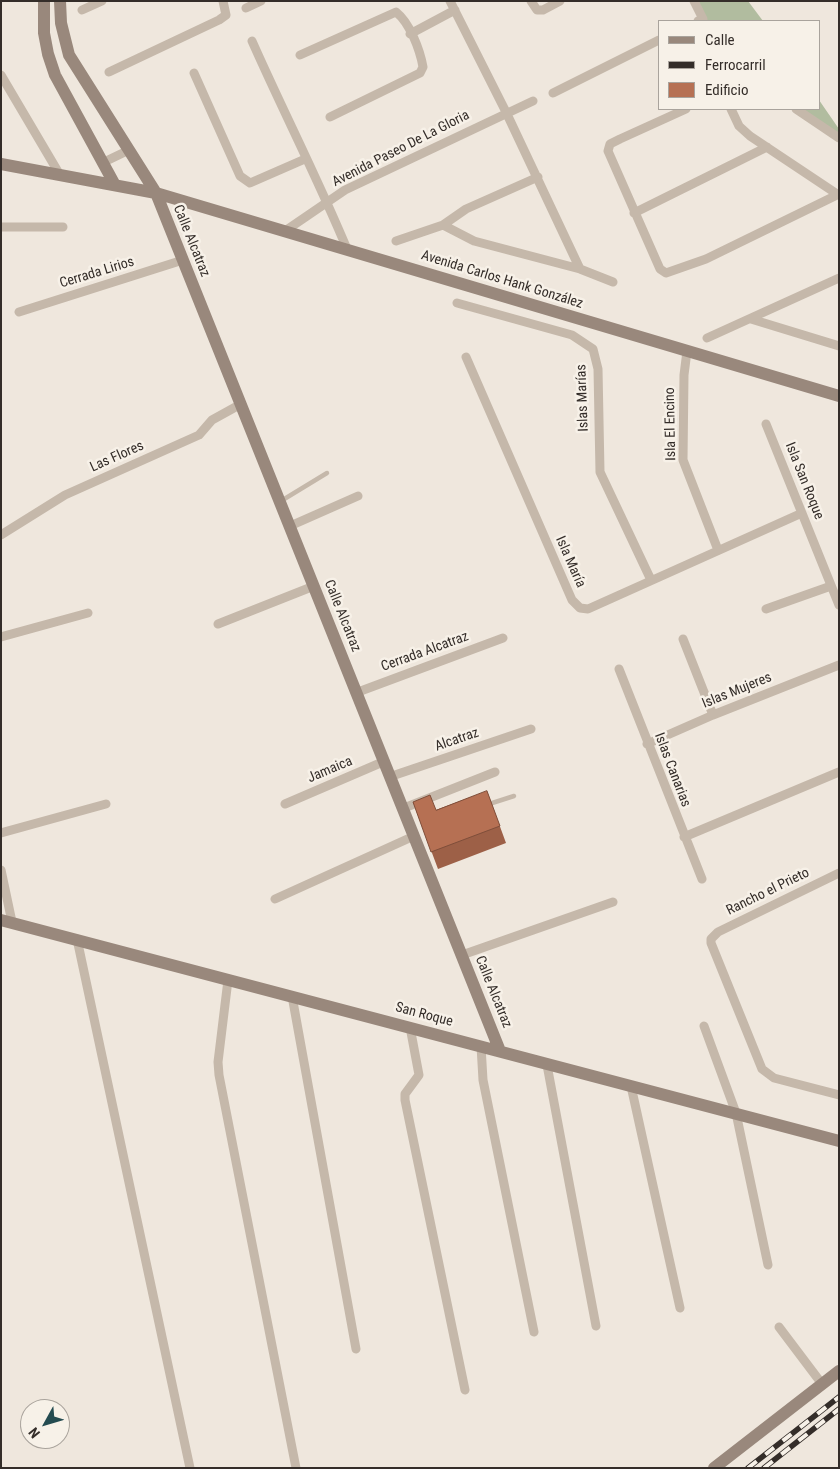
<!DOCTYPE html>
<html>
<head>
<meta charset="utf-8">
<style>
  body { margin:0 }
  #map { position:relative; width:840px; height:1469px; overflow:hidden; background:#efe7dd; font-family:"Roboto Condensed",sans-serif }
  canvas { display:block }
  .frame { position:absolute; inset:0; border:2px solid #342d29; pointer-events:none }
  .legend { position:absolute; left:658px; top:20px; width:162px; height:90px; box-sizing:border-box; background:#f7f1e8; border:1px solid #a9a39c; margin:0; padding:6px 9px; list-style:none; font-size:15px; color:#342d29 }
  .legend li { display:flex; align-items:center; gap:10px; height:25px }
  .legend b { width:25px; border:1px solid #a9a39c }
  .north { position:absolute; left:20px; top:1399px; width:50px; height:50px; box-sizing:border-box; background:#f7f1e8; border:1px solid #a9a39c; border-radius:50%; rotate:231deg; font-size:14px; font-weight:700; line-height:20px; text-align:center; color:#342d29 }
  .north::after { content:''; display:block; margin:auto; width:18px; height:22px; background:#244b50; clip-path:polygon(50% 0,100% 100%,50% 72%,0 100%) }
</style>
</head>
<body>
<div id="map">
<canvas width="840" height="1469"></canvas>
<div class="frame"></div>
<ul class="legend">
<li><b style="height:6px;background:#99887c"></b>Calle</li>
<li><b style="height:6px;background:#342d29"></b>Ferrocarril</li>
<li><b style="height:14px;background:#b67053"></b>Edificio</li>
</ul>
<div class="north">N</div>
</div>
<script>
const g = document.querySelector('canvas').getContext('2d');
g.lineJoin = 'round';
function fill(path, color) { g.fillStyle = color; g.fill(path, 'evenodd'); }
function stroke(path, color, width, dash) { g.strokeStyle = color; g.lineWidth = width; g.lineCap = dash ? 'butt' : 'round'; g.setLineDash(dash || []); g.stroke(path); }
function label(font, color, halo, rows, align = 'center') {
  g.font = font + ' "Roboto Condensed",sans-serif'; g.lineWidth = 5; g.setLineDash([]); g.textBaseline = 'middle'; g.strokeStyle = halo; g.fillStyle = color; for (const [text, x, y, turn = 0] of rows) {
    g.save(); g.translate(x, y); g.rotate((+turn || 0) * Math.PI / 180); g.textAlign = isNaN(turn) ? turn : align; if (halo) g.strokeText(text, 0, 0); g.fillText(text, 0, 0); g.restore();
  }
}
const green = new Path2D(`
  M694,1H748L763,21H705Z
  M819,100L839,129V138L799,109H819Z`);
const service = new Path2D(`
  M281,501L327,473
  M486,805L514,796`);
const minor = new Path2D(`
  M450,1L506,112L580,269
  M531,1L537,10H543L560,1
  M694,1L703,19L698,21
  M246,8L261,1
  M82,10L102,1
  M410,34L455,10
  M252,41C283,111 318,179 347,249
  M300,55L396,12C410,23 420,50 423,67L420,73L330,117
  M109,72L219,20L226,15L223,1
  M194,73L240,176L250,183L305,159
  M1,75L60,175
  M553,93L659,40
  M686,109L620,139L610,144L608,151L660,269L666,273L706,259L839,194
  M731,109L739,126L750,136L837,194
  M796,109L839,138
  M102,163L129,150
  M634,213L767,147
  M443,225L474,241L580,269L613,282
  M1,227H63
  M285,231L345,190L533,101
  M396,241L443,225L466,209L538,177
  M457,303L572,335L593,349L598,369L600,472L651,580
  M19,312L183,260
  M751,319L839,346
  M707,338L839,278
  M687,351L684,375L683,460L718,550
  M466,357L572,600L580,608L588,609L802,513
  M766,424L839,605
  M290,526L358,496
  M1,535L65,495L199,435L212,420L241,404
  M766,609L831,586
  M218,624L314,586
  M1,637L88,613
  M683,639L713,715
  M619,669L702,879
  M358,692L503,638
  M647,744L713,715L839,665
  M392,776L531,729
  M285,804L385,761
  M404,808L495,772
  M1,833L106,804
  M684,837L839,772
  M1,870L12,922
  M839,873L718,932L711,939V943L762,1069L774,1078L839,1095
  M275,899L414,836
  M77,939L190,1468
  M462,955L613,902
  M228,980L218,1062L219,1075L296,1468
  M292,996L356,1349
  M704,1026L736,1113L768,1265
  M410,1027L419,1075L405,1094V1100L465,1390
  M481,1046L483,1080L534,1332
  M547,1065L596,1326
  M631,1086L680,1308
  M779,1327L822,1384`);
const secondary = new Path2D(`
  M44,1V33L48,54L55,75L115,185
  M60,1L61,23L69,55L156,193L500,1051
  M1,164L156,193L839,396
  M1,920L839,1141
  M714,1468L839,1371`);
const rail = new Path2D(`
  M748,1468L839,1397
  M764,1468L839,1409`);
const wall = new Path2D(`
  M487,791L506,843L438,869L413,802L436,810Z`);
const building = new Path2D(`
  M487,791L500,826L431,852L413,802L430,795L436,810Z`);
const streetNames = [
  ["Avenida Paseo De La Gloria",401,149,-27],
  ["Calle Alcatraz",191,241,68],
  ["Cerrada Lirios",97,273,-17],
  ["Avenida Carlos Hank González",502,280,17],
  ["Islas Marías",583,398,-92],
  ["Isla El Encino",671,424,-91],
  ["Las Flores",117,457,-24],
  ["Isla San Roque",804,481,68],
  ["Isla María",570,562,66],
  ["Calle Alcatraz",342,616,68],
  ["Cerrada Alcatraz",425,652,-20],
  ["Islas Mujeres",737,691,-22],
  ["Alcatraz",457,740,-19],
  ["Jamaica",330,770,-23],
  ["Islas Canarias",672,770,69],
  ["Rancho el Prieto",768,892,-26],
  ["Calle Alcatraz",493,992,68],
  ["San Roque",424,1015,15]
];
fill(green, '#b1bc9f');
stroke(service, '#c5b8aa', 4.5);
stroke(minor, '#c5b8aa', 9);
stroke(secondary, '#99887c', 12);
stroke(rail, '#342d29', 5.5);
stroke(rail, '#f7f1e8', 4, [11]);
fill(wall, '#9d6047');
fill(building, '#b67053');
stroke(building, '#7f4e3a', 1);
label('14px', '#342d29', '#f7f1e8', streetNames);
</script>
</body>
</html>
